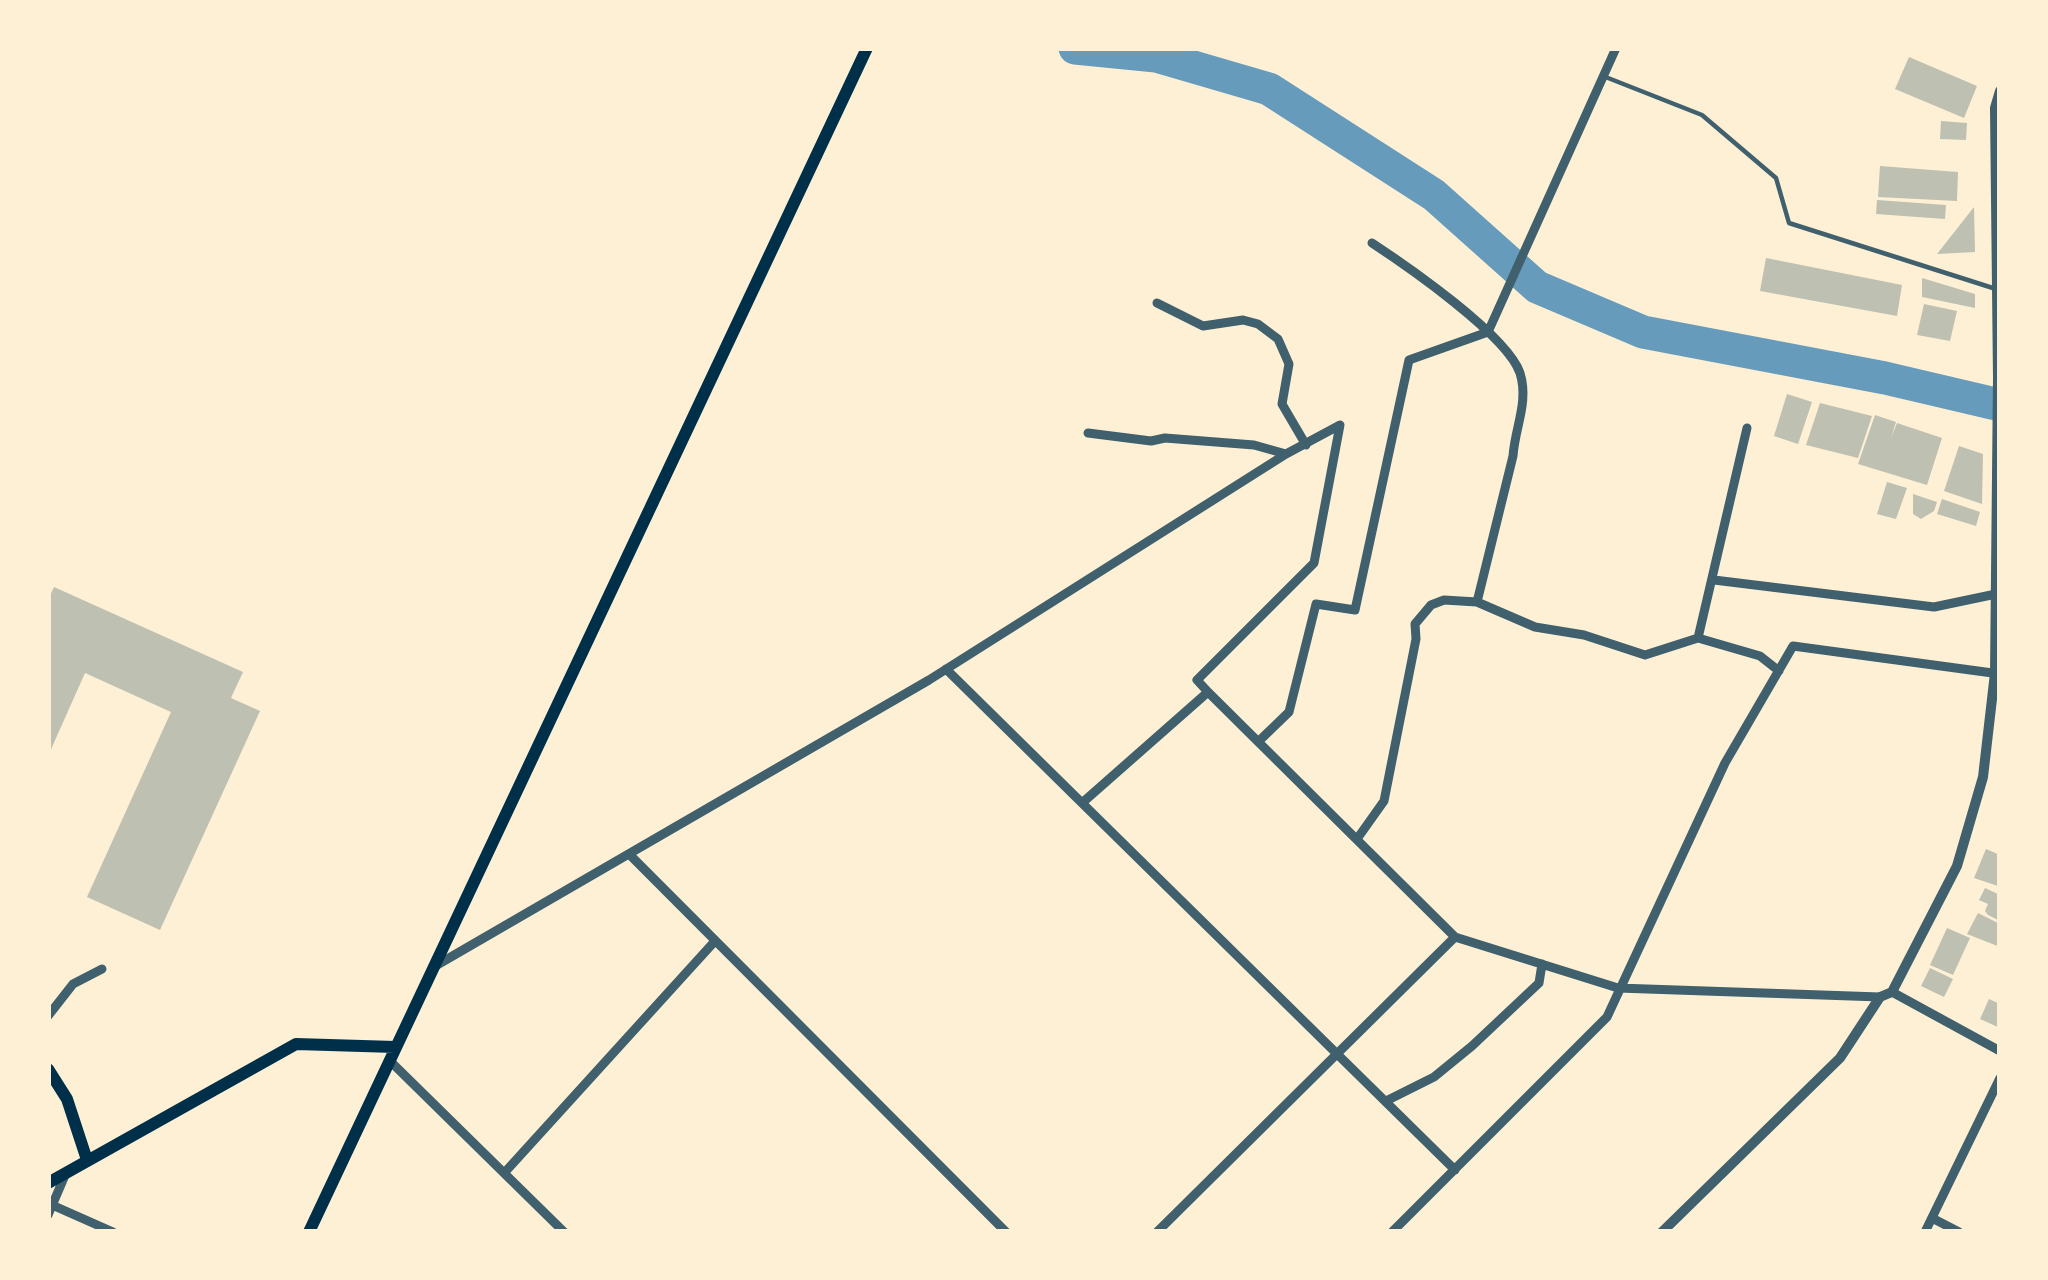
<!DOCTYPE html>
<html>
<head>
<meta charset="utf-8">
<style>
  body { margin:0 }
  #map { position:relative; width:2048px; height:1280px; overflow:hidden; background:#fdf0d5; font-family:"PT Sans Narrow",sans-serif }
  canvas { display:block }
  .frame { position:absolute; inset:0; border:51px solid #fdf0d5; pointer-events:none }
</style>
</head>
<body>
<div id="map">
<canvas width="2048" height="1280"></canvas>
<div class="frame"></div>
</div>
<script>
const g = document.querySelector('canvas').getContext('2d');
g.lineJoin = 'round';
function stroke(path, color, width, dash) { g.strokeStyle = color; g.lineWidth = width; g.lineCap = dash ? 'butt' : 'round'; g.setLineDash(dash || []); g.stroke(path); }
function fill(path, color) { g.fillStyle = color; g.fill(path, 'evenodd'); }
const river = new Path2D(`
  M1075,48L1156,56L1269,89L1434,195L1537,287L1643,332L1885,378L2000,405`);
const building = new Path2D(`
  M1909,57L1977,86L1964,118L1895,89Z
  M1941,121L1967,123L1966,140L1940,139Z
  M1880,166L1958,172L1957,201L1878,197Z
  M1877,200L1946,205L1945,219L1876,214Z
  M1974,207L1975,252L1937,254Z
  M1766,258L1902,285L1897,316L1760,291Z
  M1922,278L1975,294V308L1922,297Z
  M1924,304L1957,311L1950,341L1917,335Z
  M1787,394L1812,402L1798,444L1774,436Z
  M1820,403L1872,416L1858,458L1806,445Z
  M1875,415L1896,422L1891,438L1897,423L1942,438L1927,485L1858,464Z
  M1959,446L1983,454L1982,504L1944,491Z
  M1887,482L1907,488L1896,519L1877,514Z
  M1913,494L1937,502L1934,511L1921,519L1913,514Z
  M1942,499L1980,512L1976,526L1937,514Z
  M54,587L243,672L231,698L260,711L160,930L87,897L171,712L85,673L48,756V600Z
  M1986,849L2000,855L1998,886L1974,878Z
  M1985,888L2000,895V921L1988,915L1985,911L1988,904L1979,900Z
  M1978,913L2000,924V947L1967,934Z
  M1947,928L1970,938L1953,975L1930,965Z
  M1930,968L1953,979L1944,997L1921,986Z
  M1989,999L2000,1004V1028L1980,1019Z`);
const service = new Path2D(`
  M1603,76L1702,115L1776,178L1789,223L1996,289`);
const minor = new Path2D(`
  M1372,243C1407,266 1507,335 1520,373C1529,402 1515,427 1513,456L1477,602
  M1157,303L1203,326L1243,320L1258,324L1278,339L1289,364L1282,404L1306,445
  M1088,433L1151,441L1165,438L1254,445L1286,454
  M1714,580L1934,607L1996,594
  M1698,638L1747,428
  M946,669L1082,803L1208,692L1455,937L1618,988L1880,997
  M1208,692L1197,680L1314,563L1340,425
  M1259,741L1289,712L1316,604L1355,610L1409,360L1488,332L1616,48
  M1082,803L1455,1170
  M1357,839L1384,801L1416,639L1415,624L1431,605L1444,600L1477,602L1535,627L1584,635L1645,655L1698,638L1760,656L1779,671
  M629,854L1006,1232
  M437,965L929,680L1286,454L1340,425
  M1892,992L2000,1051
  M48,1016L73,984L102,969
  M389,1060L564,1232
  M1386,1101L1434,1077L1472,1046L1539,983L1542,964
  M506,1171L715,941
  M52,1205L113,1232
  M48,1215L66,1173
  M1932,1218L1959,1232
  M1157,1232L1455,937
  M1392,1232L1607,1017L1725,763L1793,646L2000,674
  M1925,1232L2000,1078`);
const tertiary = new Path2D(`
  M1662,1232L1840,1058L1880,997L1892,992L1957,866L1983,777L1995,673L1998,378L1995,108L2000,91`);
const secondary = new Path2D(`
  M48,1069L67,1099L87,1160
  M48,1183L296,1044L395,1047
  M309,1232L867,48`);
stroke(river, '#669bbc', 33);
fill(building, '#bec0b2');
stroke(service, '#3f606c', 4.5);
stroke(minor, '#3f606c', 9);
stroke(tertiary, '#3f606c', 10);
stroke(secondary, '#003049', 12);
</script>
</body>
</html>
